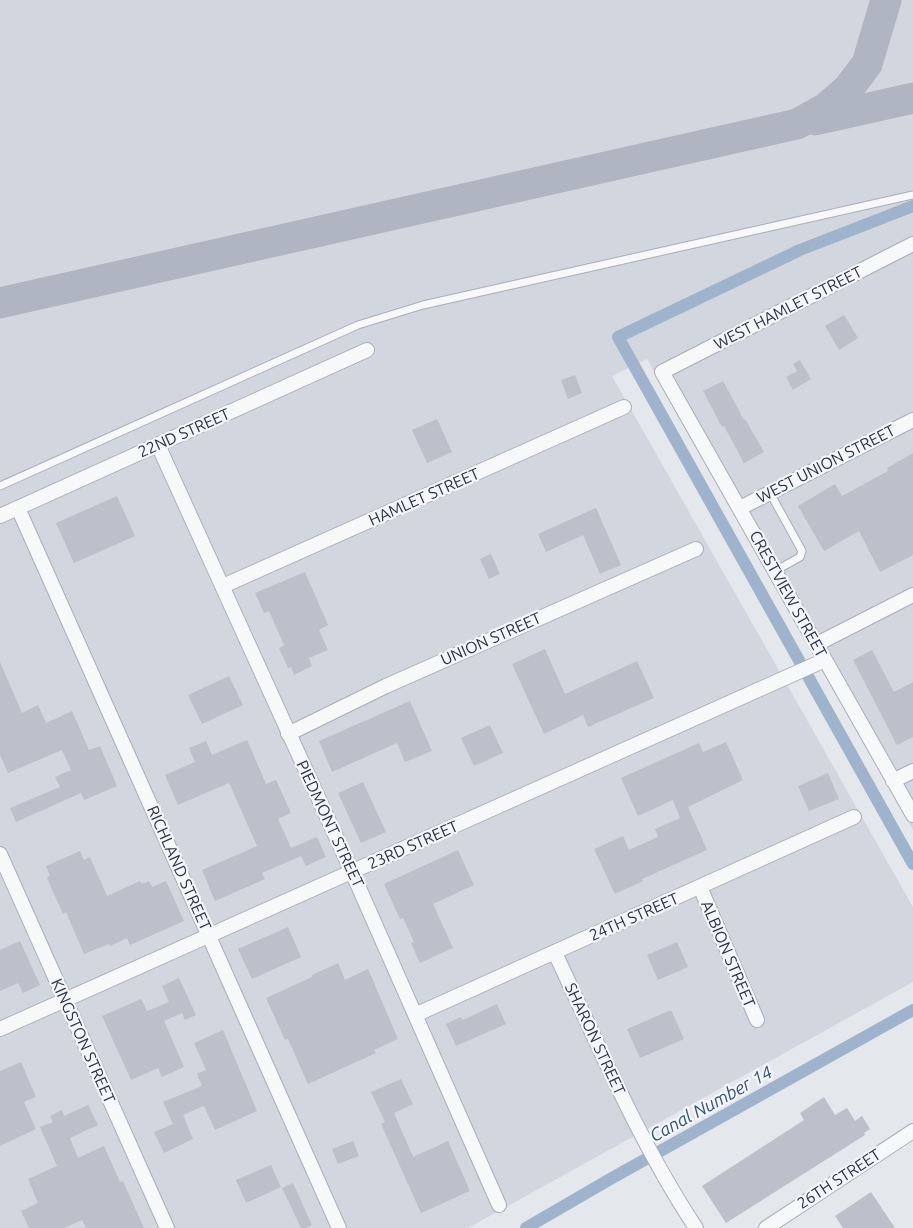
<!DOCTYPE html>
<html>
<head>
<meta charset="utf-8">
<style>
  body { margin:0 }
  canvas { display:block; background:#e4e7ec }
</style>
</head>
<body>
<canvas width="913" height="1228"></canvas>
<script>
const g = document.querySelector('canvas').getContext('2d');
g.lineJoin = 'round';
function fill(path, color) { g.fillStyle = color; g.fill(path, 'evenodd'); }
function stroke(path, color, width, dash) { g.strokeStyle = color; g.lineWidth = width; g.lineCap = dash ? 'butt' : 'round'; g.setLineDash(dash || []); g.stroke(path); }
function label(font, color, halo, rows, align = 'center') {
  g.font = font + ' Ubuntu,sans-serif'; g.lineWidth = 4.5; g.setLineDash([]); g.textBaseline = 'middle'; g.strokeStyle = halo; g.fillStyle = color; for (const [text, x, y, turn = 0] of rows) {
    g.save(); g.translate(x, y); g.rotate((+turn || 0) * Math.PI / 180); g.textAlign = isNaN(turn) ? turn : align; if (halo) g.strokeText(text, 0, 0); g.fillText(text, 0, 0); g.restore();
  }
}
const built = new Path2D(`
  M0,0H913V830L647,359L612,376L913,907V982L468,1228H0Z`);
const canal = new Path2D(`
  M913,206L800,250L618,337L913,864
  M526,1228L612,1178L913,1010`);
const taxiway = new Path2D(`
  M859,75L867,64L886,0
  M815,120L913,98
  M0,303L797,124L826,108L848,89L867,64`);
const building = new Path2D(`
  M844,315L858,338L839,350L825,326Z
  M800,360L811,379L793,390L786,377L797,371L793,364Z
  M575,375L582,393L568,399L561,380Z
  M723,381L744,420L745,419L764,452L744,463L724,426L722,427L703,391Z
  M437,419L452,452L427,463L412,430Z
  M913,453V555L880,572L859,531L824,551L798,506L835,484L842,496L888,471L887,468Z
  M117,496L135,536L74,563L56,523Z
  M596,508L621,565L600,574L583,535L546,552L538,534Z
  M491,554L500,574L489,579L480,559Z
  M305,572L328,625L319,630L328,650L309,658L312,666L294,675L291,667L288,668L279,648L284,645L269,611L264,613L255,593Z
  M545,649L565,694L637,661L654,698L588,727L583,715L544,734L512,664Z
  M872,650L894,692L913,682V737L897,745L853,660Z
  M0,662L22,713L38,705L46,723L72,711L89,750L100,746L117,786L84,800L81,793L16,822L10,808L60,787L55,777L71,770L62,750L8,773L0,755Z
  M229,676L243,705L202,724L188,695Z
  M410,701L432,751L405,762L397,743L332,772L319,741Z
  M490,725L503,753L474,766L461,738Z
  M247,740L266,784L276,780L291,813L278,819L291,848L317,837L326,857L306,866L301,856L262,873L265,879L215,901L202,870L257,846L229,783L178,805L165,775L195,762L189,748L206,741L212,755Z
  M726,742L743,780L688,807L707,850L642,879L643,881L615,894L594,849L623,836L629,850L658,837L655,829L680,818L673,800L638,816L621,778L699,743L703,752Z
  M828,773L839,799L809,811L798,786Z
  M363,782L386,832L361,843L338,793Z
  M458,850L474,885L433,904L453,948L420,963L411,943L414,942L403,918L400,919L384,884Z
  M80,851L84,860L90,857L107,896L140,881L142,884L149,881L152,887L166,881L184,921L130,945L127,938L110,946L109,944L84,954L66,912L63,914L47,878L50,876L46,866Z
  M288,927L301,957L252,979L238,949Z
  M20,941L40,985L23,993L18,983L0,991V950Z
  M677,942L688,967L658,980L647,955Z
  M338,963L345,980L368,969L398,1039L374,1050L376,1053L308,1084L288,1039L285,1040L266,998L312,977V975Z
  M179,978L196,1015L185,1020L182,1013L164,1021L184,1067L162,1077L158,1068L131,1080L102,1016L141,999L147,1011L169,1002L162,986Z
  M497,1004L506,1024L456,1046L446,1024L461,1017L463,1020Z
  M671,1010L684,1039L640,1058L627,1029Z
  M223,1030L257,1111L215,1130L204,1106L183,1115L193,1139L164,1153L154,1132L173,1124L163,1102L202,1086L197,1074L206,1070L194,1043Z
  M21,1062L36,1097L24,1102L36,1129L0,1146V1071Z
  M401,1079L413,1104L394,1113L413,1157L448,1141L470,1191L421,1213L381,1124L385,1122L371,1092Z
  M824,1097L835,1115L847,1108L855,1121L862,1116L870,1129L864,1133L865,1135L726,1223L702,1186L804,1120L800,1113Z
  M88,1105L98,1125L70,1138L78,1158L104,1146L120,1182L123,1181L144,1228H86L82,1220L64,1228H29L21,1211L38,1203L28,1179L57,1166L40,1127L53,1122L50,1116L62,1110L64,1116Z
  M353,1141L359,1156L338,1164L332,1149Z
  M271,1165L281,1187L246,1203L236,1180Z
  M293,1183L312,1225L306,1228H301L282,1188Z
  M871,1192L895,1228H843L835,1216Z`);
const service = new Path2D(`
  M0,486L358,325L423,305L913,195
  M770,493L802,551L800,557L775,571`);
const minor = new Path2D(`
  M913,244L662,372L913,815
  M158,445L352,872L499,1205
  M18,508L339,1228
  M740,508L913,420
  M0,516L367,350
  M223,586L624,407
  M817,644L913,595
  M288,734L386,686L696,549
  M893,781L913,771
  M0,854L167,1228
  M700,887L757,1020
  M555,953C599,1046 639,1142 696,1228
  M415,1015L854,817
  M0,1029L825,660
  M766,1228L913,1131`);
const streetNames = [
  ["WEST HAMLET STREET",788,308,-27],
  ["22ND STREET",184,433,-24],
  ["WEST UNION STREET",826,464,-27],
  ["HAMLET STREET",424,497,-24],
  ["CRESTVIEW STREET",788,594,61],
  ["UNION STREET",491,639,-24],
  ["PIEDMONT STREET",330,824,65],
  ["23RD STREET",413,845,-24],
  ["RICHLAND STREET",179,868,66],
  ["24TH STREET",634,917,-24],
  ["ALBION STREET",728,954,67],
  ["SHARON STREET",595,1039,65],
  ["KINGSTON STREET",83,1041,66],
  ["26TH STREET",839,1179,-33]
];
const waterNames = [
  ["Canal Number 14",711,1104,-29]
];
fill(built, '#d2d6de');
stroke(canal, '#9fb4cc', 12);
stroke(taxiway, '#b0b6c1', 31);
fill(building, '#bbc0ca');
stroke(service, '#a9aeb7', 9);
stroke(minor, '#a9aeb7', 16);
stroke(service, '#f7f8fa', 7);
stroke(minor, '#f7f8fa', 14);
label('16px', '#2b3445', '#f4f6f9', streetNames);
label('italic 18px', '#34527a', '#f4f6f9', waterNames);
</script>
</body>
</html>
